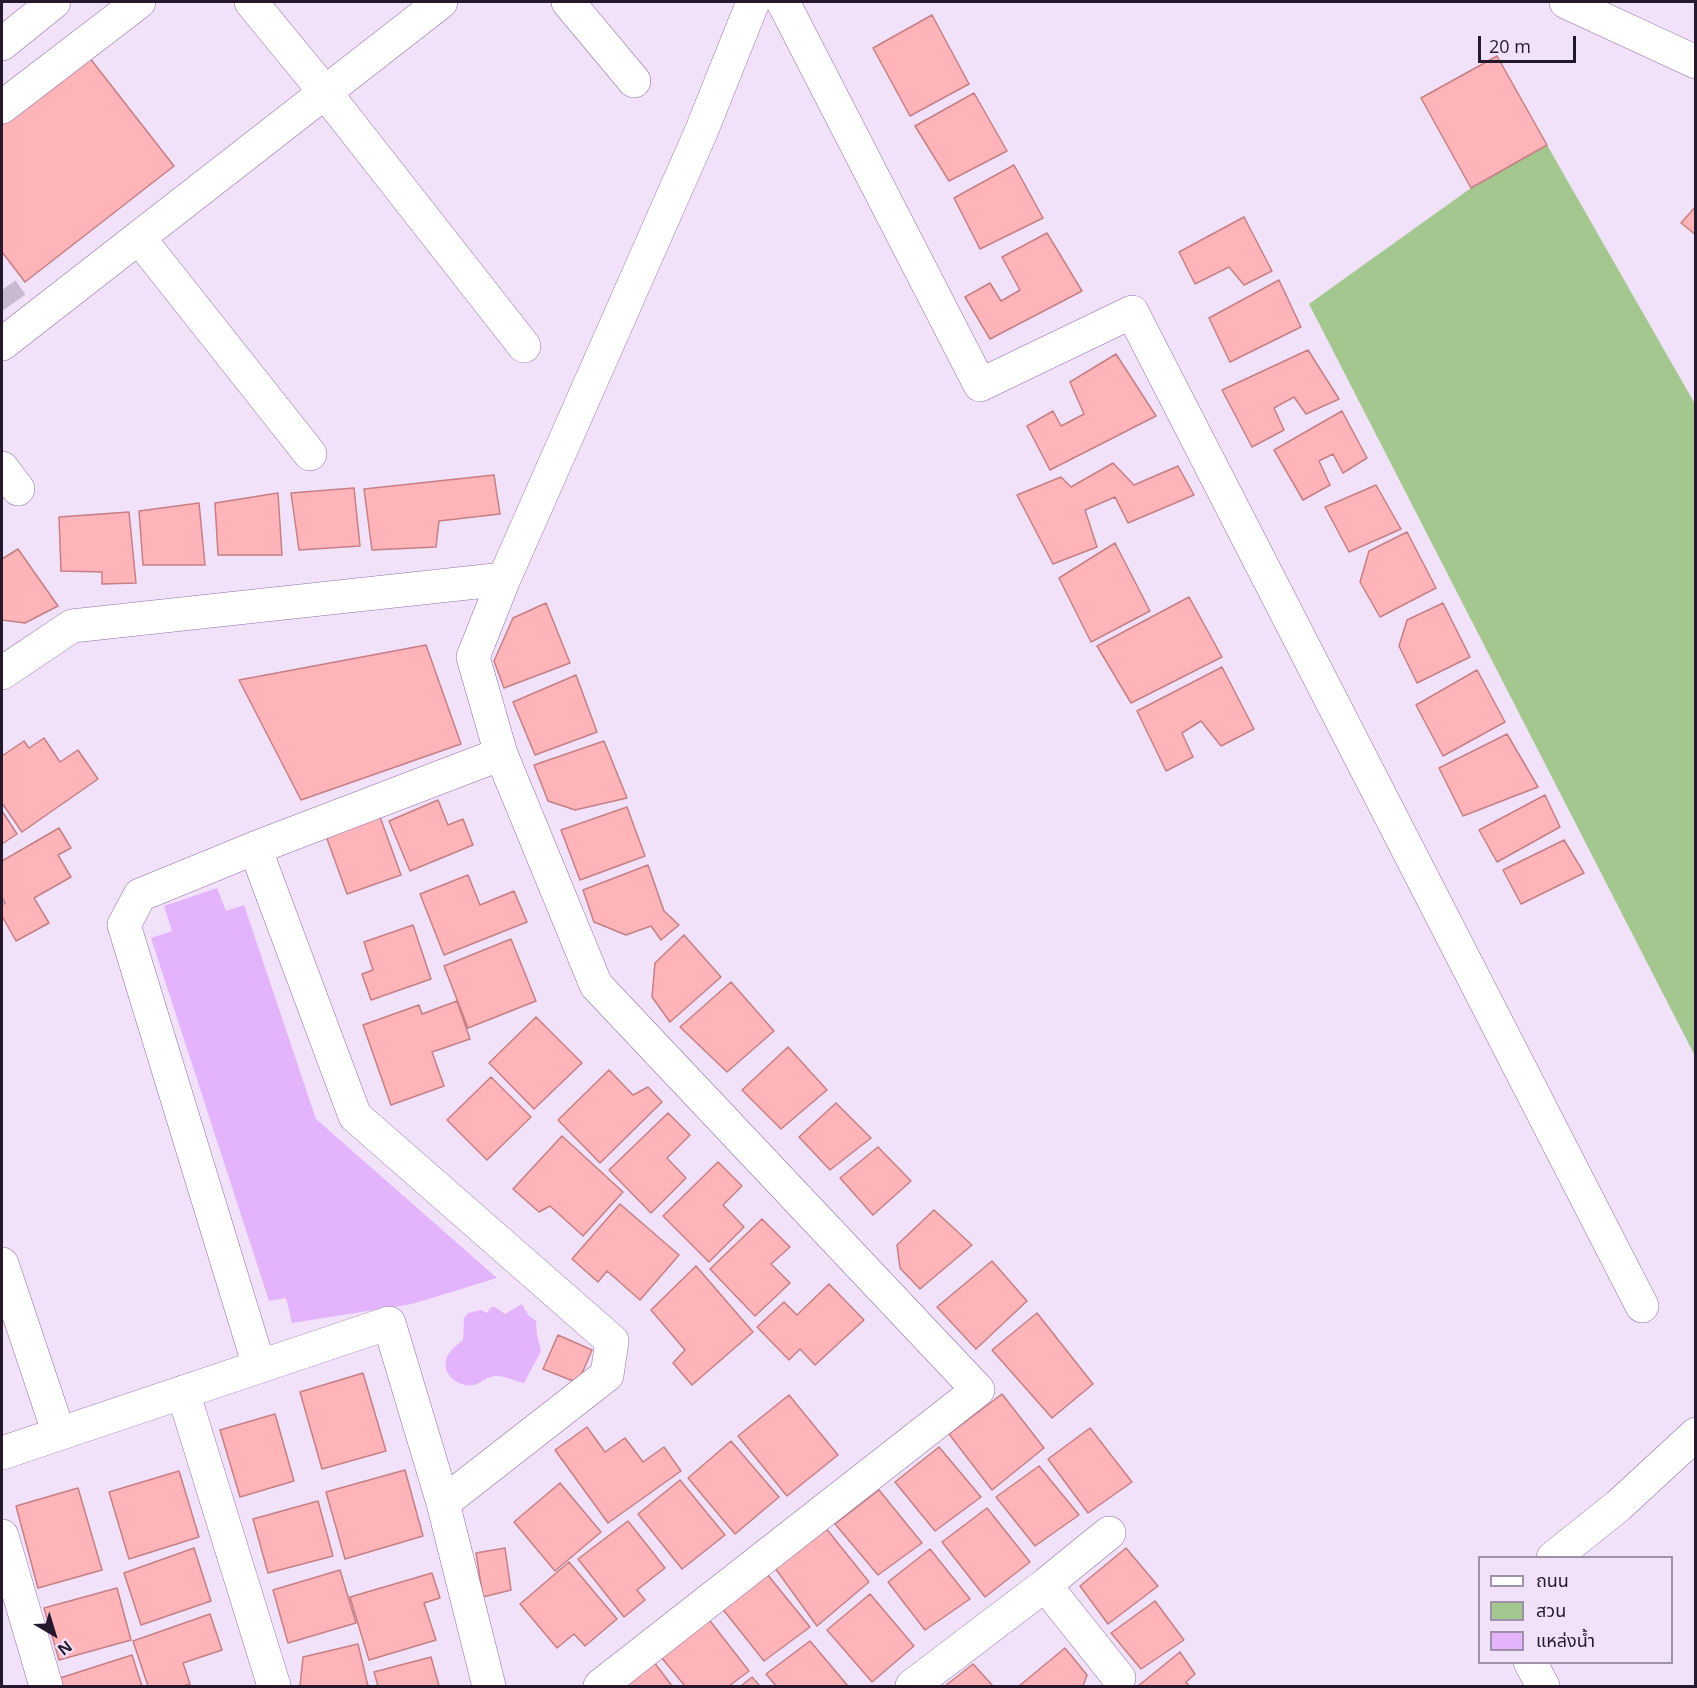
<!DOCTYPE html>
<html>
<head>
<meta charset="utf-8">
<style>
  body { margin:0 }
  #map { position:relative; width:1697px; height:1688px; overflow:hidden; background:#f1e2fa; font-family:"Open Sans","Noto Sans Thai",sans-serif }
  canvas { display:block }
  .frame { position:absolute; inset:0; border:3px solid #25172c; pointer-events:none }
  .legend { position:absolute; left:1478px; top:1556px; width:195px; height:108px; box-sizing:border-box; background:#f1e2fa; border:2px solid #9f91a8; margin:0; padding:8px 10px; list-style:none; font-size:18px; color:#25172c }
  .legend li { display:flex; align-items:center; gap:12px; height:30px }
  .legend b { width:30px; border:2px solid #9f91a8 }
  .north { position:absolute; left:24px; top:1604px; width:60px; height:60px; -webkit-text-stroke:4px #f1e2fa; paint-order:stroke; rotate:142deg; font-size:16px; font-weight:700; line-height:24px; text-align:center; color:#25172c }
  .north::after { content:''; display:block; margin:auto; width:21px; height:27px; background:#25172c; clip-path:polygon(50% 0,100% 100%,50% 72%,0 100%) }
  .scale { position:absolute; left:1478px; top:36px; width:98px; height:27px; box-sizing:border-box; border:3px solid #25172c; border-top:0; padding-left:8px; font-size:18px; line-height:21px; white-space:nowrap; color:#25172c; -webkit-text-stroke:4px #f1e2fa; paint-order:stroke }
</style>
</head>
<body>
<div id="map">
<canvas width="1697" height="1688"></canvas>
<div class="frame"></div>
<ul class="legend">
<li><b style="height:8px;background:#fff"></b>ถนน</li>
<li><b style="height:16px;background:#a4c78f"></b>สวน</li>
<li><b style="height:16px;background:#e3b4fb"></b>แหล่งน้ำ</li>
</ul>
<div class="north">N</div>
<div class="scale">20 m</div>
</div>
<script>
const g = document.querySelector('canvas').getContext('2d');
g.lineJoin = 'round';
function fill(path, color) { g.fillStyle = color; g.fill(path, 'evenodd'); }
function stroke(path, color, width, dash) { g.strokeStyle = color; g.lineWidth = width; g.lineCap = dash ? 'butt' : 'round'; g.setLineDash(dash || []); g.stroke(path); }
const green = new Path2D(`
  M1547,145L1695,404V1056L1309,304L1471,188Z`);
const water = new Path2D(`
  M217,888L226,911L244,905L316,1119L497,1278L412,1304L292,1323L286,1298L269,1301L151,938L172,931L164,906Z
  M522,1304L528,1315L536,1321L537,1335L541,1351L524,1383C515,1381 505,1376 496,1376C487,1376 482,1383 474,1385C458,1388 440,1373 447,1357C450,1350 457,1345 463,1340L464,1318L468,1313L481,1310L487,1313L491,1307H495L505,1314Z`);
const building = new Path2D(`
  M932,15L969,84L910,116L873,48Z
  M1497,56L1547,145L1471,188L1421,98Z
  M89,57L174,166L25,282L2,252V125Z
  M974,93L1007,151L949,181L915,126Z
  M1014,165L1043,218L980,249L954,198Z
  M1696,206V235L1681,223Z
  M1244,217L1272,271L1244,285L1229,267L1195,284L1179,252Z
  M1047,233L1082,291L990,339L965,297L990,283L1001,301L1020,290L1002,257Z
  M1279,280L1301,327L1230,362L1209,318Z
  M1308,350L1339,399L1306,414L1294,397L1274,408L1284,430L1252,447L1222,390Z
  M1116,354L1156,416L1050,470L1027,426L1053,411L1061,426L1084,414L1070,382Z
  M1342,411L1367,458L1343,473L1333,454L1319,461L1330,485L1303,500L1274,450Z
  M1113,463L1134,485L1178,466L1194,495L1128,523L1115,497L1085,510L1097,547L1053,564L1017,495L1061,477L1071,487Z
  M494,475L500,514L439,521L436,547L372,550L364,489Z
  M1376,485L1401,529L1349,552L1325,507Z
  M354,488L360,546L299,550L291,493Z
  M278,493L282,555H218L215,503Z
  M199,503L205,565H143L139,511Z
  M129,512L136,583L102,584V572L61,571L59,517Z
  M1407,532L1436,588L1380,617L1360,582L1369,551Z
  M1115,543L1150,611L1091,642L1059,578Z
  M18,549L58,606L25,623L2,620V559Z
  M1189,597L1222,657L1131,703L1097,646Z
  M546,603L570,663L504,688L494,661L513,618Z
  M1443,603L1470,657L1417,683L1399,646L1407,620Z
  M426,645L461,744L301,800L239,680Z
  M1222,667L1254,729L1221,746L1201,721L1182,733L1193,757L1166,771L1137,711Z
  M1477,670L1505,722L1443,756L1416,705Z
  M576,675L597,732L535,755L513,702Z
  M1507,734L1538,787L1463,816L1439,768Z
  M44,738L60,762L78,750L98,779L22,832L2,803V756L24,741L29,748Z
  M604,741L627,798L575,810L548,801L534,765Z
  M1545,795L1560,827L1497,862L1479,830Z
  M438,800L448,825L463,819L473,845L410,871L389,821Z
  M627,807L645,856L580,880L561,830Z
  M2,811L17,834L2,844Z
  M380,817L401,875L347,894L326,836Z
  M59,828L71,848L58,855L71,877L34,898L49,923L16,941L2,916V905L5,903L2,897V861Z
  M1564,840L1584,873L1521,904L1503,870Z
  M648,865L664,911L679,925L661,940L651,926L626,935L594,922L583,890Z
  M468,875L480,905L514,891L527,922L444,955L420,894Z
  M413,925L431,979L371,1000L362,974L373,970L364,942Z
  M684,935L721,977L670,1022L652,997L655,963Z
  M511,939L536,1001L468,1028L444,966Z
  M731,982L774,1031L727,1072L680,1027Z
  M457,1001L470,1039L432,1052L444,1086L391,1105L363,1025L419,1005L422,1014Z
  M536,1017L582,1063L534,1109L489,1063Z
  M788,1047L827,1090L781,1129L742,1090Z
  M609,1070L633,1095L648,1087L662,1102L600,1163L558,1120Z
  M491,1077L531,1117L487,1160L447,1120Z
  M836,1103L871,1138L830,1170L799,1137Z
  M668,1113L690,1135L667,1158L686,1178L651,1213L609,1170Z
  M562,1136L623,1192L583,1236L550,1206L539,1212L513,1189Z
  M878,1147L911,1181L873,1215L840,1178Z
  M718,1162L742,1186L723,1205L744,1227L709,1262L663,1216Z
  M620,1204L679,1255L640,1300L607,1271L598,1282L572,1259Z
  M934,1210L972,1245L920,1289L900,1268L897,1245Z
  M762,1219L790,1247L771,1264L790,1283L755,1316L710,1269Z
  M992,1261L1027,1301L976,1349L937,1307Z
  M696,1266L753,1332L692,1385L673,1363L685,1350L651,1310Z
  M829,1284L864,1320L815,1365L800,1349L789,1360L757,1327L784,1302L797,1315Z
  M1037,1313L1093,1384L1052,1418L992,1350Z
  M558,1335L592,1350L578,1383L543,1369Z
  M363,1373L386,1451L322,1469L300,1392Z
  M1002,1394L1044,1448L992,1490L949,1434Z
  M789,1395L838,1455L787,1496L738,1436Z
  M275,1414L294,1481L240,1497L220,1430Z
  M587,1427L605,1452L625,1438L643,1462L664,1447L681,1471L608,1523L555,1450Z
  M1090,1428L1132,1482L1088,1513L1048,1459Z
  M731,1441L779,1497L735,1534L688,1478Z
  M939,1447L981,1497L935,1531L895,1482Z
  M1039,1466L1079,1515L1035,1546L996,1497Z
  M405,1470L423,1536L345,1559L326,1492Z
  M179,1471L199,1537L129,1559L109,1492Z
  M680,1480L725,1535L682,1569L638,1514Z
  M560,1483L601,1532L555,1571L514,1522Z
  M78,1488L102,1570L38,1588L16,1506Z
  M879,1490L922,1543L878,1575L835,1524Z
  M318,1501L333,1556L268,1573L253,1519Z
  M987,1508L1030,1562L985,1597L942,1542Z
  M628,1521L665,1568L637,1590L645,1600L624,1617L578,1559Z
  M825,1527L869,1582L817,1626L775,1568Z
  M194,1548L211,1601L141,1625L124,1573Z
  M505,1548L511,1590L483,1597L476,1553Z
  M1126,1548L1158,1586L1108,1624L1080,1586Z
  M930,1549L970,1599L925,1630L888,1582Z
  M569,1562L617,1619L585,1646L574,1634L557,1648L520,1604Z
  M340,1570L356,1623L288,1643L273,1590Z
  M432,1573L440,1598L424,1603L436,1640L369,1660L350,1597Z
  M767,1574L810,1627L764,1661L721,1607Z
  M117,1588L131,1640L59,1660L44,1608Z
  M870,1594L914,1646L872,1682L827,1630Z
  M1155,1601L1184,1640L1141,1669L1111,1633Z
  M210,1614L222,1650L183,1663L190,1684L183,1686H148L133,1641Z
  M707,1617L749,1671L729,1686H685L661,1657Z
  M810,1641L848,1686H776L766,1674Z
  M358,1644L368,1686H300L303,1657Z
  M1065,1648L1087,1675L1083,1686H1019Z
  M1180,1652L1195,1674L1186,1682L1189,1686H1138Z
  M132,1655L142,1686H63L60,1678Z
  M431,1657L439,1686H378L374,1672Z
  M654,1662L672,1686H620Z
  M973,1664L993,1686H945Z
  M752,1677L760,1686H741Z`);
const minorTunnel = new Path2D(`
  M2,290L12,304`);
const minor = new Path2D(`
  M251,2L324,91L524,346
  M568,2L634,81
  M783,2L980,385L1132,312L1642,1306
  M1566,2L1696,62
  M2,44L54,2
  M2,107L139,2
  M139,238L310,454
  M2,344L441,2
  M2,468L18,489
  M2,673L72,626L504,579
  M255,848L355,1116L612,1341L607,1375L443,1503
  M2,1264L59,1434
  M259,1366L124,925L140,895L255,848L501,754
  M183,1392L274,1686
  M2,1453L389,1323L443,1503L489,1686
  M2,1536L46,1686
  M1553,1558L1618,1506L1696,1434
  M1045,1585L1119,1678
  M1530,1662L1543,1686
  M600,1686L978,1390L596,985L501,754L473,657L504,579L701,132L753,2
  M912,1686L1045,1585L1109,1533`);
fill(green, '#a4c78f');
fill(water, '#e3b4fb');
fill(building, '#feb4b9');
stroke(building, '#c57f85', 1.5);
stroke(minorTunnel, '#c8b9d1', 33, [33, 16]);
stroke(minor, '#926fa3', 34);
stroke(minor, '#fff', 33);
</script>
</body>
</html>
